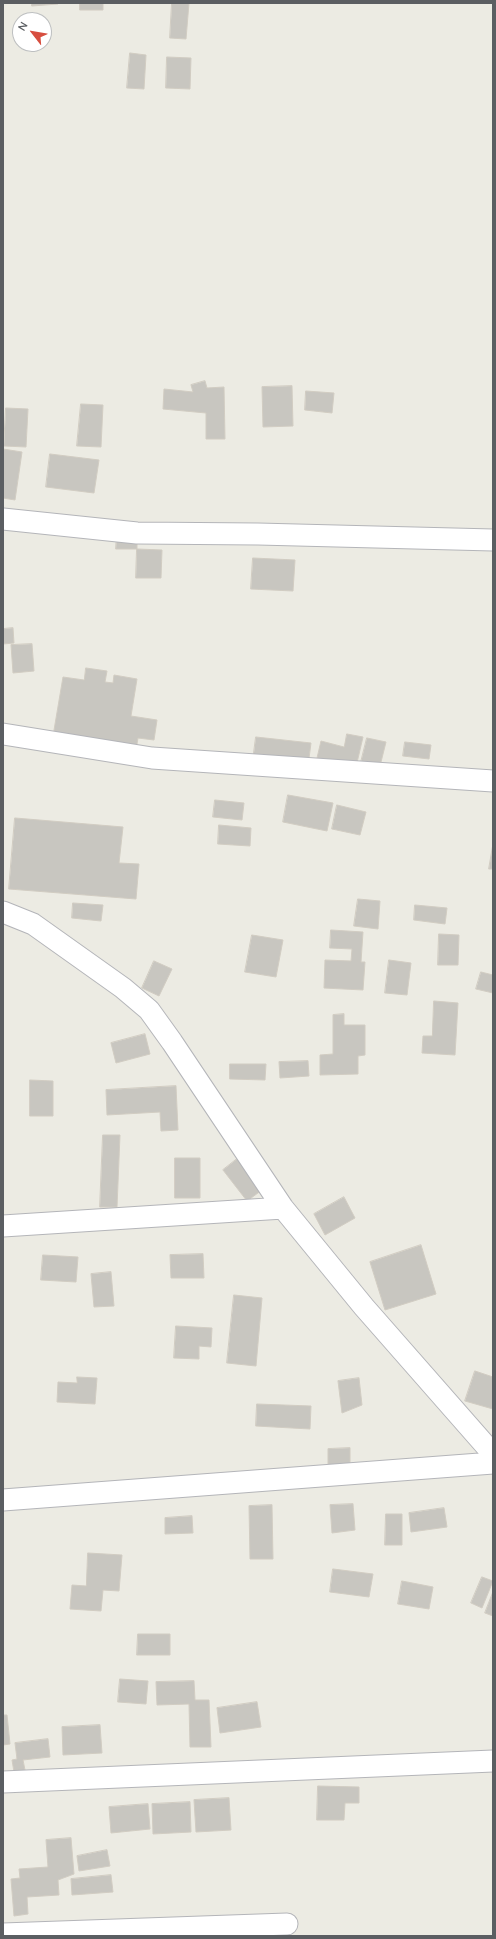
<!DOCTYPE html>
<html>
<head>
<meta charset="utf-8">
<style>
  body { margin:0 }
  #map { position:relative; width:496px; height:1939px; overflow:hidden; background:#ecebe3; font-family:Quicksand,sans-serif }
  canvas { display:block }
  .frame { position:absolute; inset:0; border:4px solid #5b5e62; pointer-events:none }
  .north { position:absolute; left:12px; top:12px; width:40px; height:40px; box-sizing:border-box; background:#fff; border:1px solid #bdbfc0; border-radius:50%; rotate:301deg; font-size:11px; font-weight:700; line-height:16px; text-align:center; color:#5b5e62 }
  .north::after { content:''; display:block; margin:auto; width:14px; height:18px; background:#d74e3f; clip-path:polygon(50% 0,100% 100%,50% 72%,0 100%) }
</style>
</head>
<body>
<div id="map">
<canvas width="496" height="1939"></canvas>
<div class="frame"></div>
<div class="north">N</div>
</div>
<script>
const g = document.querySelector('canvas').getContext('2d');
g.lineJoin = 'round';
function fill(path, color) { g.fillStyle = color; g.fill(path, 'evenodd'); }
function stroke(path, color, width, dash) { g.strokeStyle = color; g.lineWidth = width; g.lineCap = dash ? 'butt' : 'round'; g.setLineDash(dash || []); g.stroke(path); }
const building = new Path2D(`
  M32,3H58V4L32,6Z
  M80,3H103V10H80Z
  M172,3H189L186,39L170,38Z
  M130,53L146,55L144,89L127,88Z
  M167,57L191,58L190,89L166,88Z
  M205,381L207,388L224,387L225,439H206V413L163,409L164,389L193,392L191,385Z
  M292,386L293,426L263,427L262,387Z
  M306,391L334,393L332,413L305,410Z
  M81,404L103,405L101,447L77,446Z
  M6,408L28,409L26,447L4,446Z
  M3,449L22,452L15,500L3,498Z
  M50,454L99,460L94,493L46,487Z
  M117,533H137V549H116Z
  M137,549L162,550L161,578H136Z
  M253,558L295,560L293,591L251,589Z
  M13,628L14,643L3,644V629Z
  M32,644L34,671L13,673L11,645Z
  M86,668L107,671L105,682L113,683L114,675L137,679L131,716L157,720L154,740L138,738L136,750L53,736L63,677L84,680Z
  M347,734L363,737L356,767L317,758L321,741L344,747Z
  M256,737L311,743L308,766L253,760Z
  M367,738L386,742L381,762L360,766Z
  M405,742L431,745L429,759L403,756Z
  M288,795L333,803L327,831L283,822Z
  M215,800L244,803L242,820L213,817Z
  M337,805L366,812L360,835L332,829Z
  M15,818L123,827L119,863L139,864L136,899L9,889Z
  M219,825L251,828L250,846L218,844Z
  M493,844V869H489Z
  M358,899L380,901L378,929L354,926Z
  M73,903L103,905L101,921L72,918Z
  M415,905L447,908L445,924L414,920Z
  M331,930L363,932L361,962H365L363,990L324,988L325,960L351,961L352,949L330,948Z
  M439,934L459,935L458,965H438Z
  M252,935L283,940L276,977L245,972Z
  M389,960L411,963L407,995L385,993Z
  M154,961L172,969L159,996L142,988Z
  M481,972L493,975V993L476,989Z
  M434,1001L458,1003L455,1055L422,1053L423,1036H432Z
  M344,1014V1025H365V1055L358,1056V1074L320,1075V1055L333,1054V1015Z
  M145,1034L150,1054L116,1063L111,1043Z
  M308,1061L309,1076L280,1078L279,1062Z
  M230,1064H266L265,1080L230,1079Z
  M30,1080L53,1081V1116H30Z
  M176,1086L178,1130L161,1131L160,1112L107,1115L106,1090Z
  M103,1135H120L117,1207H100Z
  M175,1158H200V1198H175Z
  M237,1159L262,1190L247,1201L223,1170Z
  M344,1197L355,1218L325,1235L314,1214Z
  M421,1245L436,1294L385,1310L370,1262Z
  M203,1254L204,1278H171L170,1255Z
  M43,1255L78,1257L76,1282L41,1280Z
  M111,1272L114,1306L94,1307L91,1274Z
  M234,1295L262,1298L256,1366L227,1363Z
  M176,1326L212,1328L211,1347L199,1346V1359L174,1358Z
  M475,1371L493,1377V1409L465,1401Z
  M77,1377L97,1378L95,1404L57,1402L58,1382L77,1383Z
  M359,1378L362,1405L342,1413L338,1381Z
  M257,1404L311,1406L310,1429L256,1426Z
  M350,1448V1467L328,1468V1449Z
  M353,1504L355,1530L332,1533L330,1505Z
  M272,1505L273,1559H250L249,1506Z
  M444,1508L447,1527L411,1532L409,1513Z
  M386,1514H402V1545H385Z
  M192,1516L193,1533L165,1534V1518Z
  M88,1553L122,1555L119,1591L103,1590L101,1611L70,1609L72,1585L86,1586Z
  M333,1569L373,1574L369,1597L330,1592Z
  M482,1577L493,1581L482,1608L471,1603Z
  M402,1581L433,1587L429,1609L398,1604Z
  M493,1592V1616L485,1613Z
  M138,1634H170V1655H137Z
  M120,1679L148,1681L146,1704L118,1702Z
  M194,1681L195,1700H209L211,1747H190L189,1704L157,1705L156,1682Z
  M257,1702L261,1727L220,1733L217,1708Z
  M3,1715H7L10,1744L3,1745Z
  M100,1725L102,1753L63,1755L62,1727Z
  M48,1739L50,1757L23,1760L25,1770L14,1772L12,1760L17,1759L15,1743Z
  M318,1786L359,1787V1803H345L344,1820H317Z
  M229,1798L231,1830L196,1832L194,1800Z
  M190,1802L191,1832L153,1834L152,1804Z
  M148,1804L150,1829L111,1833L109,1807Z
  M71,1838L74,1874L58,1880L59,1895L27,1897L28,1914L14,1916L11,1879L20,1878L19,1869L48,1867L46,1840Z
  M107,1850L110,1866L79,1871L77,1856Z
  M111,1875L113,1892L72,1895L71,1879Z`);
const street = new Path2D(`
  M3,519L137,533L258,534L493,540
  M3,734L152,758L493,781
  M3,912L33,924L123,988L149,1010L172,1042L283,1208L364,1307L493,1454
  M3,1226L283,1208
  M3,1500L493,1463
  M3,1782L493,1761
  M3,1934L287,1924`);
fill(building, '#c8c6c0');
stroke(building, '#d1ccc2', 1);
stroke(street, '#b4b5b9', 23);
stroke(street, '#fff', 21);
</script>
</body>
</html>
